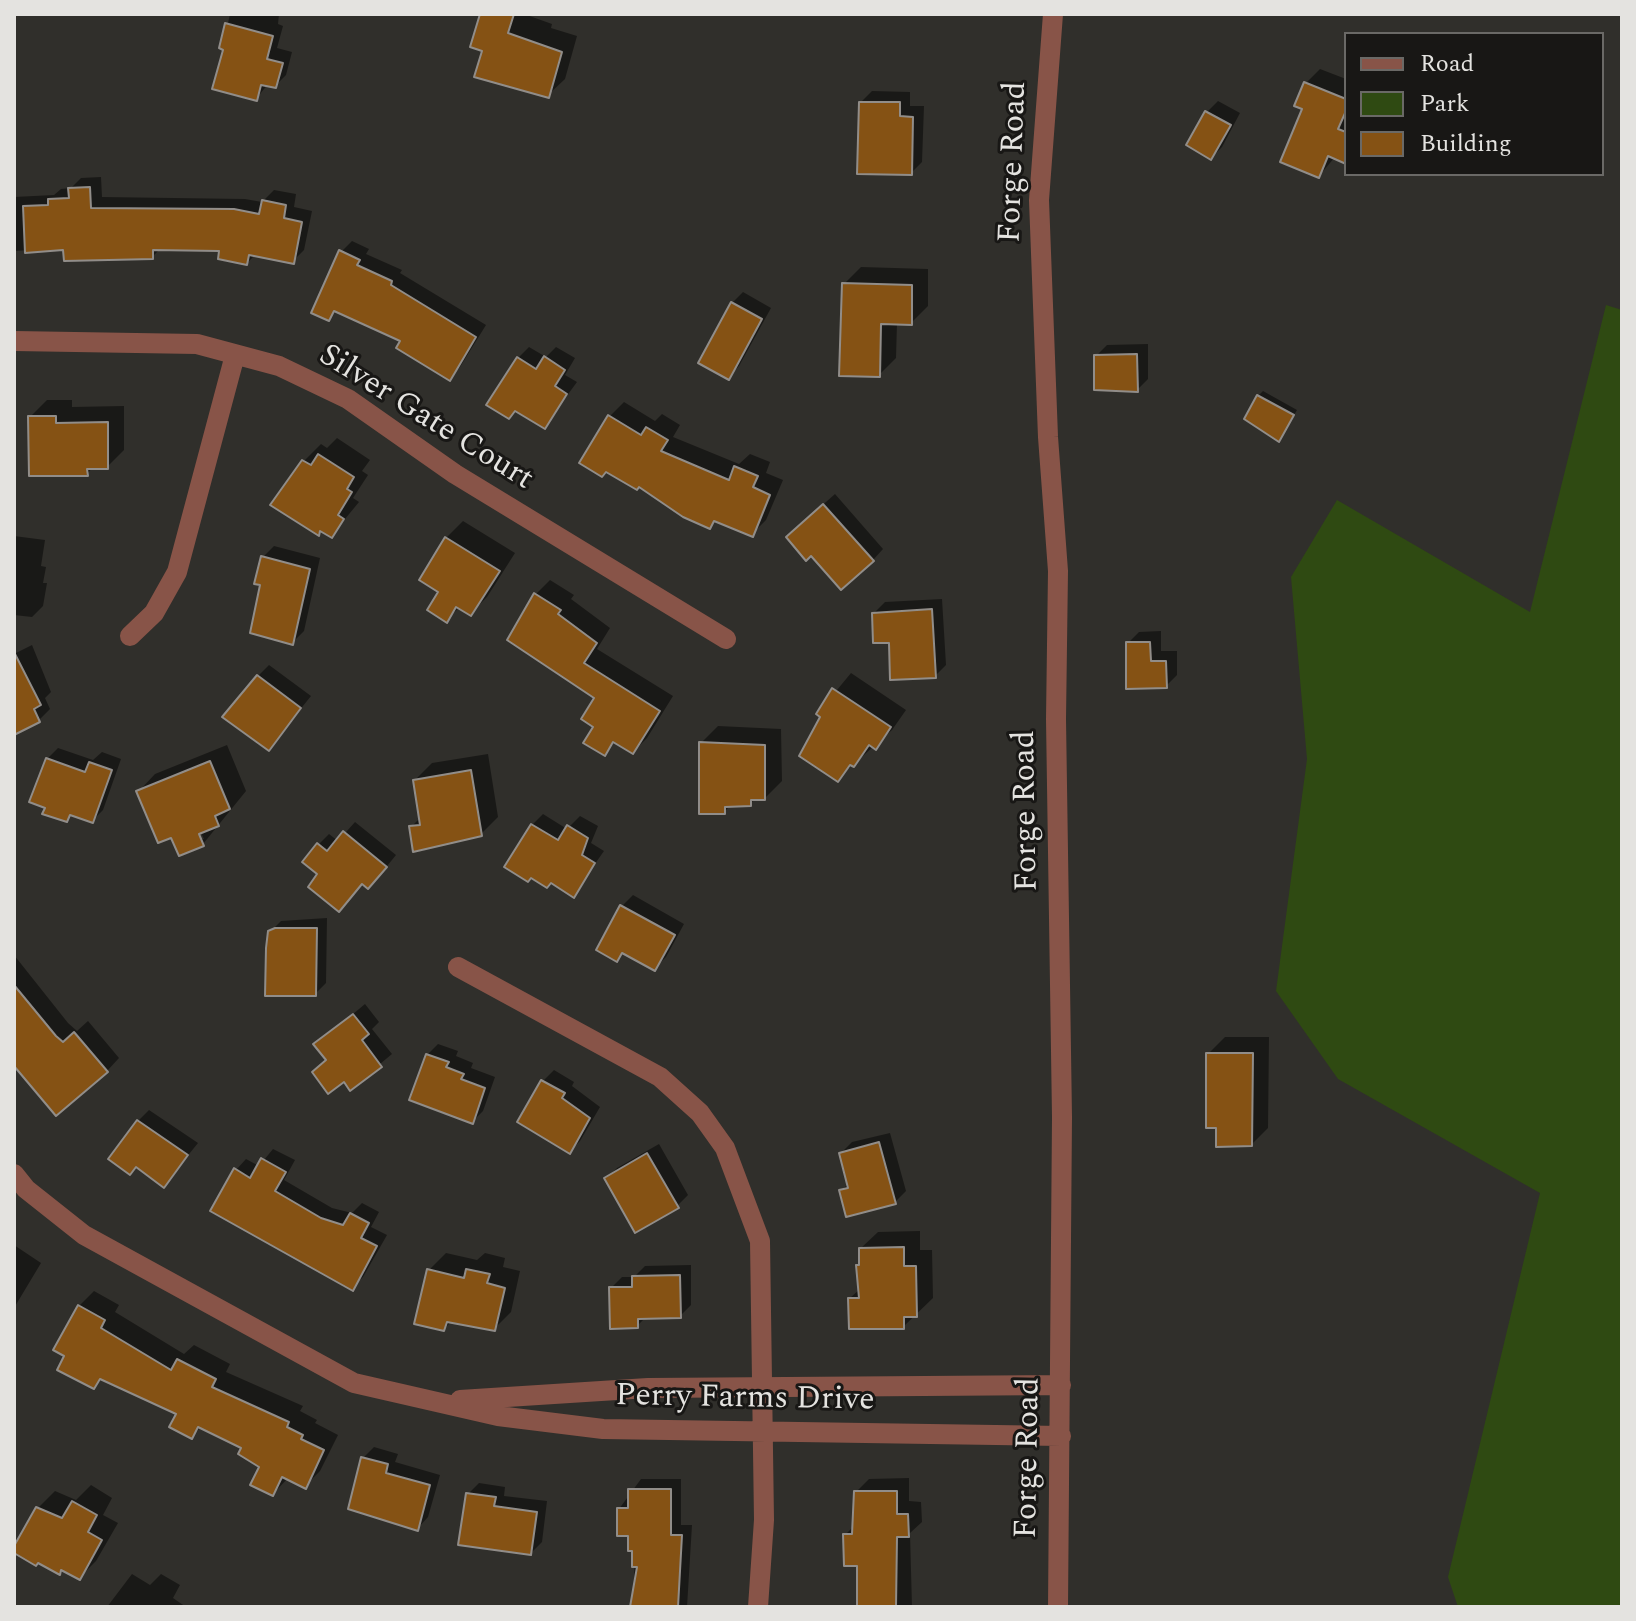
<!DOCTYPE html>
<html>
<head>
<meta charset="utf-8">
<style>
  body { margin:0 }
  #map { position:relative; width:1636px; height:1621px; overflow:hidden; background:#302f2b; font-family:Spectral,serif }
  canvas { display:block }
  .frame { position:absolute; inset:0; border:16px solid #e4e3e0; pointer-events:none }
  .legend { position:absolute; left:1344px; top:32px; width:260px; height:144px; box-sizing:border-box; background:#181715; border:2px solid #6a6966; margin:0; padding:10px 14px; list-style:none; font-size:24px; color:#e4e3e0 }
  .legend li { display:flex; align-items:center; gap:16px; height:40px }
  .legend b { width:40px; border:2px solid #6a6966 }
</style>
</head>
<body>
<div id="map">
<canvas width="1636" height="1621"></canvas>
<div class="frame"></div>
<ul class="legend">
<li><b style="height:10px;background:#885448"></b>Road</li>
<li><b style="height:22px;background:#2f4a12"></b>Park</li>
<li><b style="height:22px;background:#855214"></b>Building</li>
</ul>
</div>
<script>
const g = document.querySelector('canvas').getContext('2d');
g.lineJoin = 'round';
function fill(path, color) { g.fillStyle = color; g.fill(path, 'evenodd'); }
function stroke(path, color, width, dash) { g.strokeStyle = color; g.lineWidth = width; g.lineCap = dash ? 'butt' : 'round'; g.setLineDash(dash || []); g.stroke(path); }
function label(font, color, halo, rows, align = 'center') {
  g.font = font + ' Spectral,serif'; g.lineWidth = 6; g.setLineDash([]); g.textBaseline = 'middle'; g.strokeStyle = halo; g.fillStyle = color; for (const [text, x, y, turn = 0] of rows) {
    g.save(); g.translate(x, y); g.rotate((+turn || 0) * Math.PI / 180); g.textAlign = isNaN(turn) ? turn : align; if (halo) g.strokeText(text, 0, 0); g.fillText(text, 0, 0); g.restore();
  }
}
const green = new Path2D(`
  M1606,305L1622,310V1607H1458L1448,1577L1540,1193L1338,1079L1276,991L1307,759L1291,577L1337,500L1530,612Z`);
const shadow = new Path2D(`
  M230,14H279L278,24L283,26L277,48L292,52L286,75L275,86L268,84L256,99L214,87Z
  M482,14H524L552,24L551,28L577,36L565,79L548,95Z
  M1320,69L1346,79V160L1335,157L1319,176L1304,108L1306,83Z
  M872,91L910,92V106H924L922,162L911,173L861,102Z
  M1218,101L1240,113L1222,147L1211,158L1207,112Z
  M101,177L102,197L245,199L262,202L274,190L296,194L294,207L312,211L304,250L293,261L256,254L247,263L222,249L161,248L152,257L65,248L14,251V197L54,195L61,189L71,188L81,178Z
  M352,241L369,249L366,254L402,270L400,273L486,325L460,367L449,378L403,340L337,310L328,319L341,252Z
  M861,267L928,269V306L911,323H897L896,358L879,375L844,284Z
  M743,292L771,308L739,366L728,377L732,303Z
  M1148,344V379L1137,390L1096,356L1107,345Z
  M529,347L546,357L556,347L575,358L565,375L577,382L544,427L518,358Z
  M1263,391L1297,410L1279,440L1258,396Z
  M47,400H72V407L124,406V450L107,467H93L87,474L30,417Z
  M624,402L655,421L662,414L680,425L673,437L739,464L750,454L770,462L766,473L783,480L766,520L752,534L717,520L710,526L640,485L582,462L610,416Z
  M337,438L370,460L362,471L368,475L353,498L359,502L331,536L322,530L319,534L273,504L304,461L321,444L327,448Z
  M835,494L883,549L873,560L799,526Z
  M463,521L515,553L487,597L471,613L460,607L446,620L441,591L421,579L446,538Z
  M14,536L45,540L41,566L46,567L43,583H47L43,606L32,617L14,615Z
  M274,546L320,558L304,631L293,642L263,557Z
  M550,580L574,595L571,599L610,628L597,649L673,696L647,738L633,752L616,741L604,753L596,726L597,698L510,639L536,594Z
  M942,599L946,665L935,676L890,640L874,613L885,602Z
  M1161,631V651H1177V675L1166,686L1128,643L1139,632Z
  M32,645L51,692L45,698L50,709L39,720L14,733V654Z
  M269,665L311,696L269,748L258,676Z
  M851,673L906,710L892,730L837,779L823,717L818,713Z
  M718,726L781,729L782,781L765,798H756L750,804L731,805L724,812L701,743Z
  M227,745L246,791L203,844L172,835L139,791L155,774ZM197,824L204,839H199Z
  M58,748L93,760L102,752L121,759L103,810L92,821L73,814L67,820L47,759Z
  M488,754L498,817L481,834L411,827L421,817L415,780L432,763Z
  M543,814L567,829L580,816L598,826L591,843L604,851L573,895L532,825Z
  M355,822L396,855L379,876L320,874L318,845L329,834L338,841Z
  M633,895L684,924L666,957L655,968L625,952L617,959L622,906Z
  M327,918L326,983L315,994L270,932L281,921Z
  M14,955L68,1023L77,1031L88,1021L119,1058L107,1071L14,1061Z
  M365,1004L379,1022L372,1029L392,1054L351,1088L316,1045Z
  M1225,1037H1269L1268,1128L1252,1144L1218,1126L1208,1054Z
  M438,1044L458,1051L456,1056L473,1063L471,1068L495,1077L483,1111L472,1122L427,1055Z
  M554,1070L574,1082L572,1086L600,1107L580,1141L570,1151L543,1081Z
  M149,1110L198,1143L164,1185L137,1166L138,1121Z
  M890,1133L906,1191L895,1202L841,1191L849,1183L841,1153L852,1142Z
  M659,1144L688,1195L677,1206L606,1179L617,1168Z
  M273,1149L295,1160L284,1180L332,1208L352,1213L362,1203L379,1212L371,1227L387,1235L363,1277L352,1288L301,1262L236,1170L246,1159L259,1166Z
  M920,1231V1250H932L933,1298L903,1327L850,1298L860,1289L861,1248L878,1232Z
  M14,1245L41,1263L14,1308Z
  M446,1253L477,1260L485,1253L505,1258L503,1267L520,1271L511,1312L494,1329L452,1321L444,1329L429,1270Z
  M691,1265V1305L680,1316H647L637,1326L611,1288L622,1277H634L645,1266Z
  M94,1291L119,1305L115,1312L184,1354L194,1345L230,1364L226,1372L303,1406L300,1411L317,1420L315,1423L338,1435L320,1471L305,1486L288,1478L273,1494L262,1466L244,1448L202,1426L192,1436L179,1413L103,1378L94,1387L67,1355L79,1306Z
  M374,1447L398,1454L395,1462L440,1475L428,1517L418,1528L363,1458Z
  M909,1478V1501L921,1502L922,1522L910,1533L912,1607H859V1564L845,1535L854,1526L856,1492L869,1479Z
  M641,1479H681V1525H692L687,1607H633L635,1550L619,1509Z
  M479,1483L505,1487L504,1496L547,1501L542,1542L531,1553L468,1494Z
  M91,1485L112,1498L103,1515L118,1523L96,1561L79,1578L14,1550L38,1508L55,1491L76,1500Z
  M132,1574L150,1585L161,1574L180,1585L173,1598L186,1607H107Z`);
const building = new Path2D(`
  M480,14H514L508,33L562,52L549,98L474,77L482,51L470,47Z
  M225,23L273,36L267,59L283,63L276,88L261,85L257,101L212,89L223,50L219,48Z
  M1304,82L1346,99V111L1338,129L1346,132V164L1328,156L1319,178L1280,162L1302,109L1294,106Z
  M859,102H900V116L913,117L912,175L857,174Z
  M1205,111L1231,125L1211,160L1186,145Z
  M90,187L91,208L234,209L259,214L262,200L286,205L284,218L302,222L294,264L249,255L247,265L218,259L219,251L153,250V259L64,261L63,250L25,253L23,206L48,205V199L69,198L68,188Z
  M339,250L360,260L357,265L392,281L391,285L476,337L450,381L396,348L400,341L334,311L329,321L311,313Z
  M842,283L912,285V325L881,324L880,377L839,376Z
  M731,302L762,319L729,380L698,363Z
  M1137,354L1138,392L1094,390V355Z
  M544,356L565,370L555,386L567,394L545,429L515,411L509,419L486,405L517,357L536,369Z
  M1257,395L1294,415L1279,442L1244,419Z
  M608,415L641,435L646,427L668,440L661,451L729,480L734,466L758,476L753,487L770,495L753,537L714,521L710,529L683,517L639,487L637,490L606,472L602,477L579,463Z
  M28,416H56V423L108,422V469H87L88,476H29Z
  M318,454L354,477L347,489L352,492L338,515L344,519L332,538L320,531L319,536L270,505L302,460L311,465Z
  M823,504L874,561L841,590L811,556L806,561L786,537Z
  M445,537L500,571L471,616L456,607L447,623L427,610L438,592L419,580Z
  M261,556L310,569L293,645L250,633L260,585L254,584Z
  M534,593L561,610L558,614L597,643L584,663L660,711L633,754L613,742L605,756L583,743L593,727L581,719L594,698L507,640Z
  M932,609L936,678L890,680L889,643H873L872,613Z
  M1126,642H1150L1151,661H1166L1167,688L1126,689Z
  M14,652L41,705L34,709L40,722L14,735Z
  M257,675L301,708L269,751L222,717Z
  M832,688L891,727L876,750L869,745L854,767L850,765L838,782L799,756L820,717L816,714Z
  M699,742L765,745V800H751V806L725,807V814H699Z
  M46,758L85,772L89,762L112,770L93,823L70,815L67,822L42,814L45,808L29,802Z
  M210,761L230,809L215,816L219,826L199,834L204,846L179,856L171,838L158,843L136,791Z
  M471,770L482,836L413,852L409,826L420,825L413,780Z
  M531,824L558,840L567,825L588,838L582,855L595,863L574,898L551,883L547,888L531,878L528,882L504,867Z
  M343,831L387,867L368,889L362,884L339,912L308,887L317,874L302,862L317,843L327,851Z
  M620,905L675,935L655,971L622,953L617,962L596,950Z
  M275,928H317L316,996H265L266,948L268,931Z
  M14,985L56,1036L63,1042L74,1032L108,1072L56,1116L14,1066Z
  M353,1014L369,1034L362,1040L382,1067L350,1091L344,1082L328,1094L312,1072L326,1060L313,1044Z
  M1206,1053H1253L1252,1146L1216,1147V1128H1206Z
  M426,1054L449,1062L446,1067L464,1074L461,1079L485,1088L473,1124L409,1100Z
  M541,1080L565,1093L562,1098L590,1118L570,1154L517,1122Z
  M137,1120L188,1155L164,1188L136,1167L130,1175L108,1159Z
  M879,1142L896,1204L846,1217L839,1190L848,1188L839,1153Z
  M647,1153L679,1208L635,1233L604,1178Z
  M261,1158L286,1172L275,1191L321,1218L343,1225L350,1213L369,1223L361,1238L377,1246L353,1291L210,1211L234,1168L250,1178Z
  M904,1247V1266H916L917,1317H904V1329H849L848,1298H859L856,1265H859V1248Z
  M427,1269L464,1278L466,1269L490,1274L487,1283L505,1288L495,1331L447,1322L444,1331L414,1324Z
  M680,1275L681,1318L638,1319V1328L610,1329L609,1287H632V1276Z
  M78,1305L105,1320L101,1328L171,1370L177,1359L216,1379L212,1387L289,1422L287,1427L303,1435L301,1439L324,1450L306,1489L282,1477L273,1496L250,1485L259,1467L238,1454L241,1448L198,1427L192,1439L169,1427L176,1414L100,1379L94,1389L57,1370L64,1356L53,1350Z
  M361,1457L388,1464L386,1473L430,1485L418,1531L348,1509Z
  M628,1489H671V1535H682L678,1607H630L637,1567H632V1551H628V1536H617V1508H628Z
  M854,1491H897V1514H908L909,1537H897L896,1607H857V1566H844L843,1534H852Z
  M466,1493L496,1497L494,1506L537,1512L531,1555L458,1545Z
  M72,1501L97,1515L88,1532L102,1540L80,1580L61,1570L60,1575L38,1563L36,1566L14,1553V1546L36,1507L62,1518Z`);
const minor = new Path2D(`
  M1053,14L1039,200L1048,437L1058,571L1056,719L1062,1117L1058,1607
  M14,341L197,344L279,366L348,399L455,474L726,639
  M130,636L154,613L177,572L235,355
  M458,967L660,1077L700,1113L725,1148L760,1241L764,1520L758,1607
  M14,1174L26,1189L84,1235L354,1383L498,1416L603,1429L1061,1436
  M460,1400L648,1388L1061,1385`);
const streetNames = [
  ["Forge Road",1015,162,-88],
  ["Silver Gate Court",425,419,32],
  ["Forge Road",1028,811,-91],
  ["Perry Farms Drive",745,1400,1],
  ["Forge Road",1030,1458,-89]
];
fill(green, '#2f4a12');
fill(shadow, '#0007');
fill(building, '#855214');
stroke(building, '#918d89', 2);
stroke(minor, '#885448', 20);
label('32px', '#e4e3e0', '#181715', streetNames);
</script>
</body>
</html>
